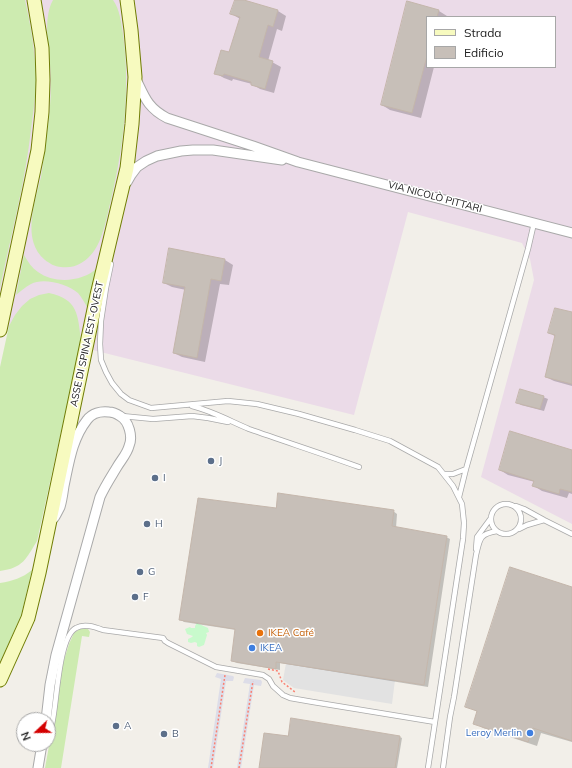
<!DOCTYPE html>
<html>
<head>
<meta charset="utf-8">
<style>
  body { margin:0 }
  #map { position:relative; width:572px; height:768px; overflow:hidden; background:#f2efe9; font-family:Mulish,sans-serif }
  canvas { display:block }
  .legend { position:absolute; left:426px; top:16px; width:130px; height:52px; box-sizing:border-box; background:#fff; border:1px solid #a7a7a7; margin:0; padding:5px 7px; list-style:none; font-size:12px; color:#222 }
  .legend li { display:flex; align-items:center; gap:8px; height:20px }
  .legend b { width:20px; border:1px solid #a7a7a7 }
  .north { position:absolute; left:16px; top:712px; width:40px; height:40px; box-sizing:border-box; background:#fff; border:1px solid #a7a7a7; border-radius:50%; rotate:248deg; font-size:11px; font-weight:700; line-height:16px; text-align:center; color:#222 }
  .north::after { content:''; display:block; margin:auto; width:14px; height:18px; background:#d40000; clip-path:polygon(50% 0,100% 100%,50% 72%,0 100%) }
</style>
</head>
<body>
<div id="map">
<canvas width="572" height="768"></canvas>
<ul class="legend">
<li><b style="height:5px;background:#f7fabf"></b>Strada</li>
<li><b style="height:11px;background:#c7bfb8"></b>Edificio</li>
</ul>
<div class="north">N</div>
</div>
<script>
const g = document.querySelector('canvas').getContext('2d');
g.lineJoin = 'round';
function fill(path, color) { g.fillStyle = color; g.fill(path, 'evenodd'); }
function stroke(path, color, width, dash) { g.strokeStyle = color; g.lineWidth = width; g.lineCap = dash ? 'butt' : 'round'; g.setLineDash(dash || []); g.stroke(path); }
function label(font, color, halo, rows, align = 'center') {
  g.font = font + ' Mulish,sans-serif'; g.lineWidth = 3; g.setLineDash([]); g.textBaseline = 'middle'; g.strokeStyle = halo; g.fillStyle = color; for (const [text, x, y, turn = 0] of rows) {
    g.save(); g.translate(x, y); g.rotate((+turn || 0) * Math.PI / 180); g.textAlign = isNaN(turn) ? turn : align; if (halo) g.strokeText(text, 0, 0); g.fillText(text, 0, 0); g.restore();
  }
}
const industrial = new Path2D(`
  M0,0H572V524L481,477L534,280L530,259L522,243L408,212L354,415L0,327ZM427,17H555V67H427Z`);
const grass = new Path2D(`
  M0,0H25C31,26 35,52 36,78C36,95 33,113 31,130C25,183 11,235 0,288Z
  M53,0H113C120,10 121,22 123,34C131,92 123,152 109,208C106,221 102,240 94,251C86,262 75,269 61,267C55,267 49,263 45,260C21,240 35,202 41,177C43,165 44,153 46,141C49,121 51,101 51,81C51,57 41,21 53,0Z
  M24,255C28,262 32,268 38,272C54,284 83,282 97,268L88,309C85,303 82,298 78,293C68,284 43,277 31,284C25,287 21,291 16,295Z
  M49,293C78,299 78,315 81,341L37,541C26,559 23,568 0,571V367L9,326L15,315L22,306L30,299L39,295Z
  M32,570L21,616L0,662V583C13,581 22,578 32,570Z
  M81,628L88,629L90,632L89,637L82,636L61,768H45L53,724L62,666L69,644L74,633Z`);
const park = new Path2D(`
  M197,623L208,628L209,632L206,633L207,635L204,645L199,647L197,646V643L195,642L191,643L188,642V639L192,637L193,636L187,634L185,629L190,627L191,628H195V626Z`);
const parking = new Path2D(`
  M286,663L395,680L392,704L294,688L283,680Z`);
const plaza = new Path2D(`
  M217,673L233,676L234,677L233,681H226L213,768H208L221,679L215,677Z
  M245,678L261,680L262,682L261,686L254,685L241,768H237L250,684L243,683Z`);
const shadow = new Path2D(`
  M236,0H241L278,11L286,16L282,31L277,29L268,61L272,62L281,67L274,93L260,89L252,84L233,79L232,81L224,78L215,73L230,54L240,19L232,14Z
  M408,2L439,11L447,16V17H427V67H434L421,118L390,110L382,105Z
  M225,260L233,265L229,285L220,284L205,362L182,357L174,353L186,290L172,287L164,283Z
  M572,313V386L554,381L546,377L556,337L550,333Z
  M543,397L548,399L544,411L521,405L517,402Z
  M572,451V494L569,493L567,498L542,491L534,486L535,482L508,475L500,470Z
  M277,509L393,511L397,514L396,528L446,537L450,539L428,687L280,663V670L237,663L232,661L236,630L184,622L180,619Z
  M572,588V742L541,733L537,746L483,728L474,723L478,712L466,706Z
  M292,720L400,737L402,738L397,768H260L289,737Z`);
const building = new Path2D(`
  M235,0H244L278,10L273,27L268,25L259,57L273,61L265,89L251,85V82L224,74L223,76L214,74L221,50L229,52L240,17L230,14Z
  M407,1L439,10L437,17H427V56L412,113L381,105Z
  M169,248L225,259L221,281L211,279L197,358L173,353L185,287L163,283Z
  M555,308L572,312V384L545,377L555,335L548,333Z
  M520,389L544,396L540,409L516,403Z
  M510,431L572,450V492L560,489L559,494L532,486L534,481L499,470Z
  M278,493L394,510L392,526L447,536L424,685L276,662V669L231,661L235,629L179,620L198,498L276,508Z
  M510,567L572,587V741L533,728L528,742L473,724L477,711L465,707Z
  M291,718L400,736L395,768H259L264,733L288,736Z`);
const path = new Path2D(`
  M268,669L278,671L282,682L295,692
  M211,768L225,675
  M239,768L253,681`);
const lane = new Path2D(`
  M111,264L106,288L101,321L100,344L101,360L106,372L112,383L121,394L129,400L151,408L228,401L257,404L299,414L355,430L390,441L438,467L453,486L462,504L464,523L463,539L428,768
  M192,406C212,411 230,421 249,429C286,442 323,454 359,467
  M122,416L153,419L192,416L208,418L228,422
  M444,474H453L466,469
  M459,497L466,469L528,249L534,223
  M491 519a15 15 0 1 1 30 0a15 15 0 1 1-30 0Z
  M516,506L524,509L544,520L572,534
  M519,529L527,525L544,520
  M476,549L477,537L491,518
  M48,736C49,732 51,728 52,724C57,705 58,637 76,628C84,623 95,627 103,630L163,638L165,641L168,643L216,667L263,675L269,679L273,686L283,695L290,698L313,702L435,722
  M443,768L450,717L454,697L476,555C480,539 479,534 497,531`);
const street = new Path2D(`
  M136,79C145,98 148,108 167,118L253,146L298,162L572,233
  M127,182L131,175L137,167L146,161L157,156L181,151L193,150H213L282,160
  M46,720L50,685L56,655L100,497C105,486 111,477 117,467C121,460 127,454 129,446C133,437 129,421 120,416C117,414 113,412 109,412C101,411 92,413 87,420C72,439 69,463 64,486C63,493 62,501 60,507C58,511 56,515 54,518
  M38,768L42,744`);
const secondary = new Path2D(`
  M0,330L38,150L42,112L43,80L42,48L34,0
  M0,680L28,618L39,573L97,295L127,168L132,124L135,77L131,30L127,0`);
const markers = [
  [211,461,4,"#5c6f8a"],
  [155,478,4,"#5c6f8a"],
  [147,524,4,"#5c6f8a"],
  [140,572,4,"#5c6f8a"],
  [135,597,4,"#5c6f8a"],
  [260,633,4,"#e8710a"],
  [252,648,4,"#3f7fe0"],
  [116,726,4,"#5c6f8a"],
  [530,733,4,"#3f7fe0"],
  [164,734,4,"#5c6f8a"]
];
const streetNames = [
  ["VIA NICOLÒ PITTARI",435,197,15],
  ["ASSE DI SPINA EST-OVEST",87,344,-78]
];
const serviceNames = [
  ["J",219,461],
  ["I",163,478],
  ["H",155,524],
  ["G",148,572],
  ["F",143,597],
  ["A",124,726],
  ["B",172,734]
];
const foodNames = [
  ["IKEA Café",268,633]
];
const shopNames = [
  ["IKEA",260,648],
  ["Leroy Merlin",522,733,"right"]
];
fill(industrial, '#ebdbe8');
fill(grass, '#cdebb0');
fill(park, '#c8facc');
fill(parking, '#e2e2e2');
fill(plaza, '#dddde8');
fill(shadow, '#0003');
fill(building, '#c7bfb8');
stroke(building, '#c4b6ab', 1);
stroke(lane, '#a9a9a9', 6);
stroke(street, '#a9a9a9', 11);
stroke(secondary, '#707d05', 15);
stroke(path, '#fa8072', 1.5, [2, 2]);
stroke(lane, '#fff', 4.5);
stroke(street, '#fff', 9);
stroke(secondary, '#f7fabf', 13);
for (const [x, y, r, color] of markers) { const dot = new Path2D(); dot.arc(x, y, r, 0, 2 * Math.PI); g.fillStyle = color; g.fill(dot); stroke(dot, '#fff', 1.5); }
label('10px', '#222', '#fff', streetNames);
label('10px', '#4e5e75', '#fff', serviceNames, 'left');
label('10px', '#c56008', '#fff', foodNames, 'left');
label('10px', '#366cbe', '#fff', shopNames, 'left');
</script>
</body>
</html>
